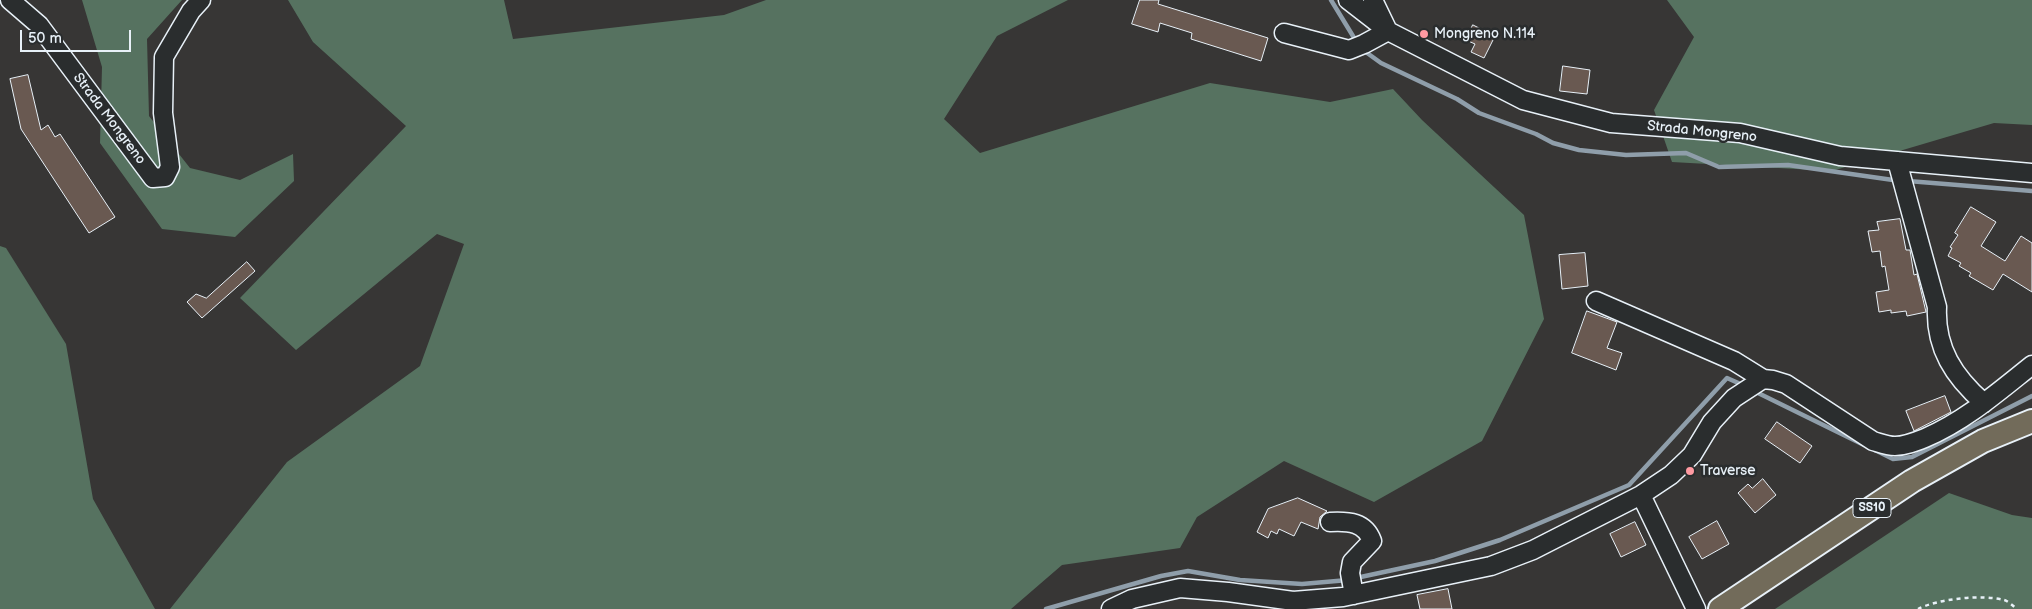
<!DOCTYPE html>
<html>
<head>
<meta charset="utf-8">
<style>
  body { margin:0 }
  #map { position:relative; width:2032px; height:609px; overflow:hidden; background:#373635; font-family:"Balsamiq Sans",sans-serif }
  canvas { display:block }
  .scale { position:absolute; left:20px; top:30px; width:111px; height:22px; box-sizing:border-box; border:2px solid #e8f1f8; border-top:0; padding-left:6px; font-size:15px; line-height:18px; white-space:nowrap; color:#e8f1f8; -webkit-text-stroke:4px #2a2d2e; paint-order:stroke }
</style>
</head>
<body>
<div id="map">
<canvas width="2032" height="609"></canvas>
<div class="scale">50 m</div>
</div>
<script>
const g = document.querySelector('canvas').getContext('2d');
g.lineJoin = 'round';
function fill(path, color) { g.fillStyle = color; g.fill(path, 'evenodd'); }
function stroke(path, color, width, dash) { g.strokeStyle = color; g.lineWidth = width; g.lineCap = dash ? 'butt' : 'round'; g.setLineDash(dash || []); g.stroke(path); }
function label(font, color, halo, rows, align = 'center') {
  g.font = font + ' "Balsamiq Sans",sans-serif'; g.lineWidth = 5; g.setLineDash([]); g.textBaseline = 'middle'; g.strokeStyle = halo; g.fillStyle = color; for (const [text, x, y, turn = 0] of rows) {
    g.save(); g.translate(x, y); g.rotate((+turn || 0) * Math.PI / 180); g.textAlign = isNaN(turn) ? turn : align; if (halo) g.strokeText(text, 0, 0); g.fillText(text, 0, 0); g.restore();
  }
}
const green = new Path2D(`
  M82,0H182L147,39L149,116L190,168L240,180L293,154L294,181L235,237L162,229L100,143L102,67Z
  M288,0H504L513,39L724,15L766,0H1068L997,36L944,119L980,153L1210,83L1330,102L1393,89L1422,120L1524,215L1544,319L1482,441L1374,502L1284,461L1197,517L1180,548L1062,565L1011,609H170L287,462L420,366L464,244L437,234L296,350L240,298L406,126L313,42Z
  M1667,0H2032V125L1994,123L1832,171L1672,162L1654,110L1694,37Z
  M0,246L6,248L66,344L93,499L155,609H0Z
  M1949,493L2012,515L2032,518V609H1775Z`);
const stream = new Path2D(`
  M1331,0L1356,41
  M1363,50L1381,63L1457,99L1479,113L1536,134L1553,143L1579,150L1626,155L1686,153L1719,167L1788,165L1893,180
  M1908,181L2032,191
  M1754,391L1864,445
  M1875,450L1893,459L1912,457L2032,396
  M1356,578L1435,561L1500,540L1629,485L1727,378L1745,386
  M1046,609L1161,576L1188,571L1240,580L1302,584L1348,580`);
const building = new Path2D(`
  M1140,0H1159L1158,4L1268,38L1261,61L1191,39L1192,33L1160,23L1158,32L1132,24Z
  M1473,25L1495,36L1484,58L1471,52L1475,44L1466,40Z
  M1563,66L1590,70L1587,94L1560,91Z
  M28,75L41,130L48,125L55,137L60,134L115,217L89,233L21,129L10,79Z
  M1971,207L1996,222L1981,246L2005,261L2021,236L2032,243V292L2003,274L1993,290L1969,276L1971,273L1959,266L1961,263L1948,256L1952,248L1950,247L1958,235L1955,233Z
  M1900,219L1906,250H1910L1914,275L1917,274L1926,312L1907,316L1906,311L1891,313V310L1879,312L1876,292L1889,290L1885,266L1882,267L1880,251L1872,252L1868,231L1879,230L1877,222Z
  M1585,253L1588,286L1562,289L1559,255Z
  M247,262L255,271L202,318L187,302L196,294L206,298Z
  M1587,311L1617,322L1607,348L1622,353L1616,370L1572,353Z
  M1945,396L1951,412L1914,431L1906,411Z
  M1777,422L1812,446L1800,463L1765,439Z
  M1763,479L1776,495L1755,513L1738,493L1748,484L1752,488Z
  M1298,498L1327,511L1320,517L1318,529L1301,522L1294,536L1279,529L1277,534L1271,531L1268,538L1257,532L1268,509Z
  M1717,521L1729,544L1702,559L1689,537Z
  M1635,522L1646,545L1621,557L1610,534Z
  M1448,589L1452,609H1420L1417,595Z`);
const path = new Path2D(`
  M1918,609C1937,599 1983,594 2004,600C2008,601 2013,606 2017,609`);
const minor = new Path2D(`
  M10,0L39,25L153,178L165,177L170,167L163,113L164,57L191,11L201,0
  M1348,0L1388,31L1523,100L1611,123L1740,133L1840,156L2032,173
  M1284,33L1349,50L1364,44L1388,31L1373,0
  M1897,161L1937,307C1935,348 1954,377 1984,403
  M1596,301L1734,361L1763,379
  M1641,495L1696,609
  M1330,522C1349,521 1365,522 1372,541L1352,562L1350,573L1354,595
  M1111,609L1132,599L1180,588L1228,592L1293,601L1343,597L1491,566L1533,550L1641,495L1671,475L1692,455L1712,422L1734,398L1763,379L1773,380L1786,384L1873,441C1880,443 1887,446 1895,446C1905,446 1915,442 1925,438C1965,421 1998,392 2032,365`);
const major = new Path2D(`
  M1720,609L1912,481L1983,441L2032,421`);
const markers = [
  [1424,34,5,"#ff9aa2"],
  [1690,471,5,"#ff9aa2"]
];
const shields = [
  [1872,508,38]
];
const shieldNames = [
  ["SS10",1872,508]
];
const poiNames = [
  ["Mongreno N.114",1434,34],
  ["Traverse",1700,471]
];
const streetNames = [
  ["Strada Mongreno",109,119,53],
  ["Strada Mongreno",1702,132,6]
];
fill(green, '#567260');
stroke(stream, '#8f9eaa', 4.5);
fill(building, '#695951');
stroke(building, '#e8f1f8', 1);
stroke(minor, '#e8f1f8', 21);
stroke(major, '#e8f1f8', 26);
stroke(path, '#e8f1f8', 2.5, [4, 4]);
stroke(minor, '#2a2d2e', 18);
stroke(major, '#726b5a', 22);
for (const [x, y, r, color] of markers) { const dot = new Path2D(); dot.arc(x, y, r, 0, 2 * Math.PI); g.fillStyle = color; g.fill(dot); stroke(dot, '#2a2d2e', 2); }
for (const [x, y, w] of shields) { const box = new Path2D(); box.roundRect(x - w / 2, y - 9.5, w, 19, 4); g.fillStyle = '#2a2d2e'; g.fill(box); stroke(box, '#e8f1f8', 1); }
label('bold 12px', '#e8f1f8', null, shieldNames);
label('14px', '#e8f1f8', '#2a2d2e', poiNames, 'left');
label('14px', '#e8f1f8', '#2a2d2e', streetNames);
</script>
</body>
</html>
